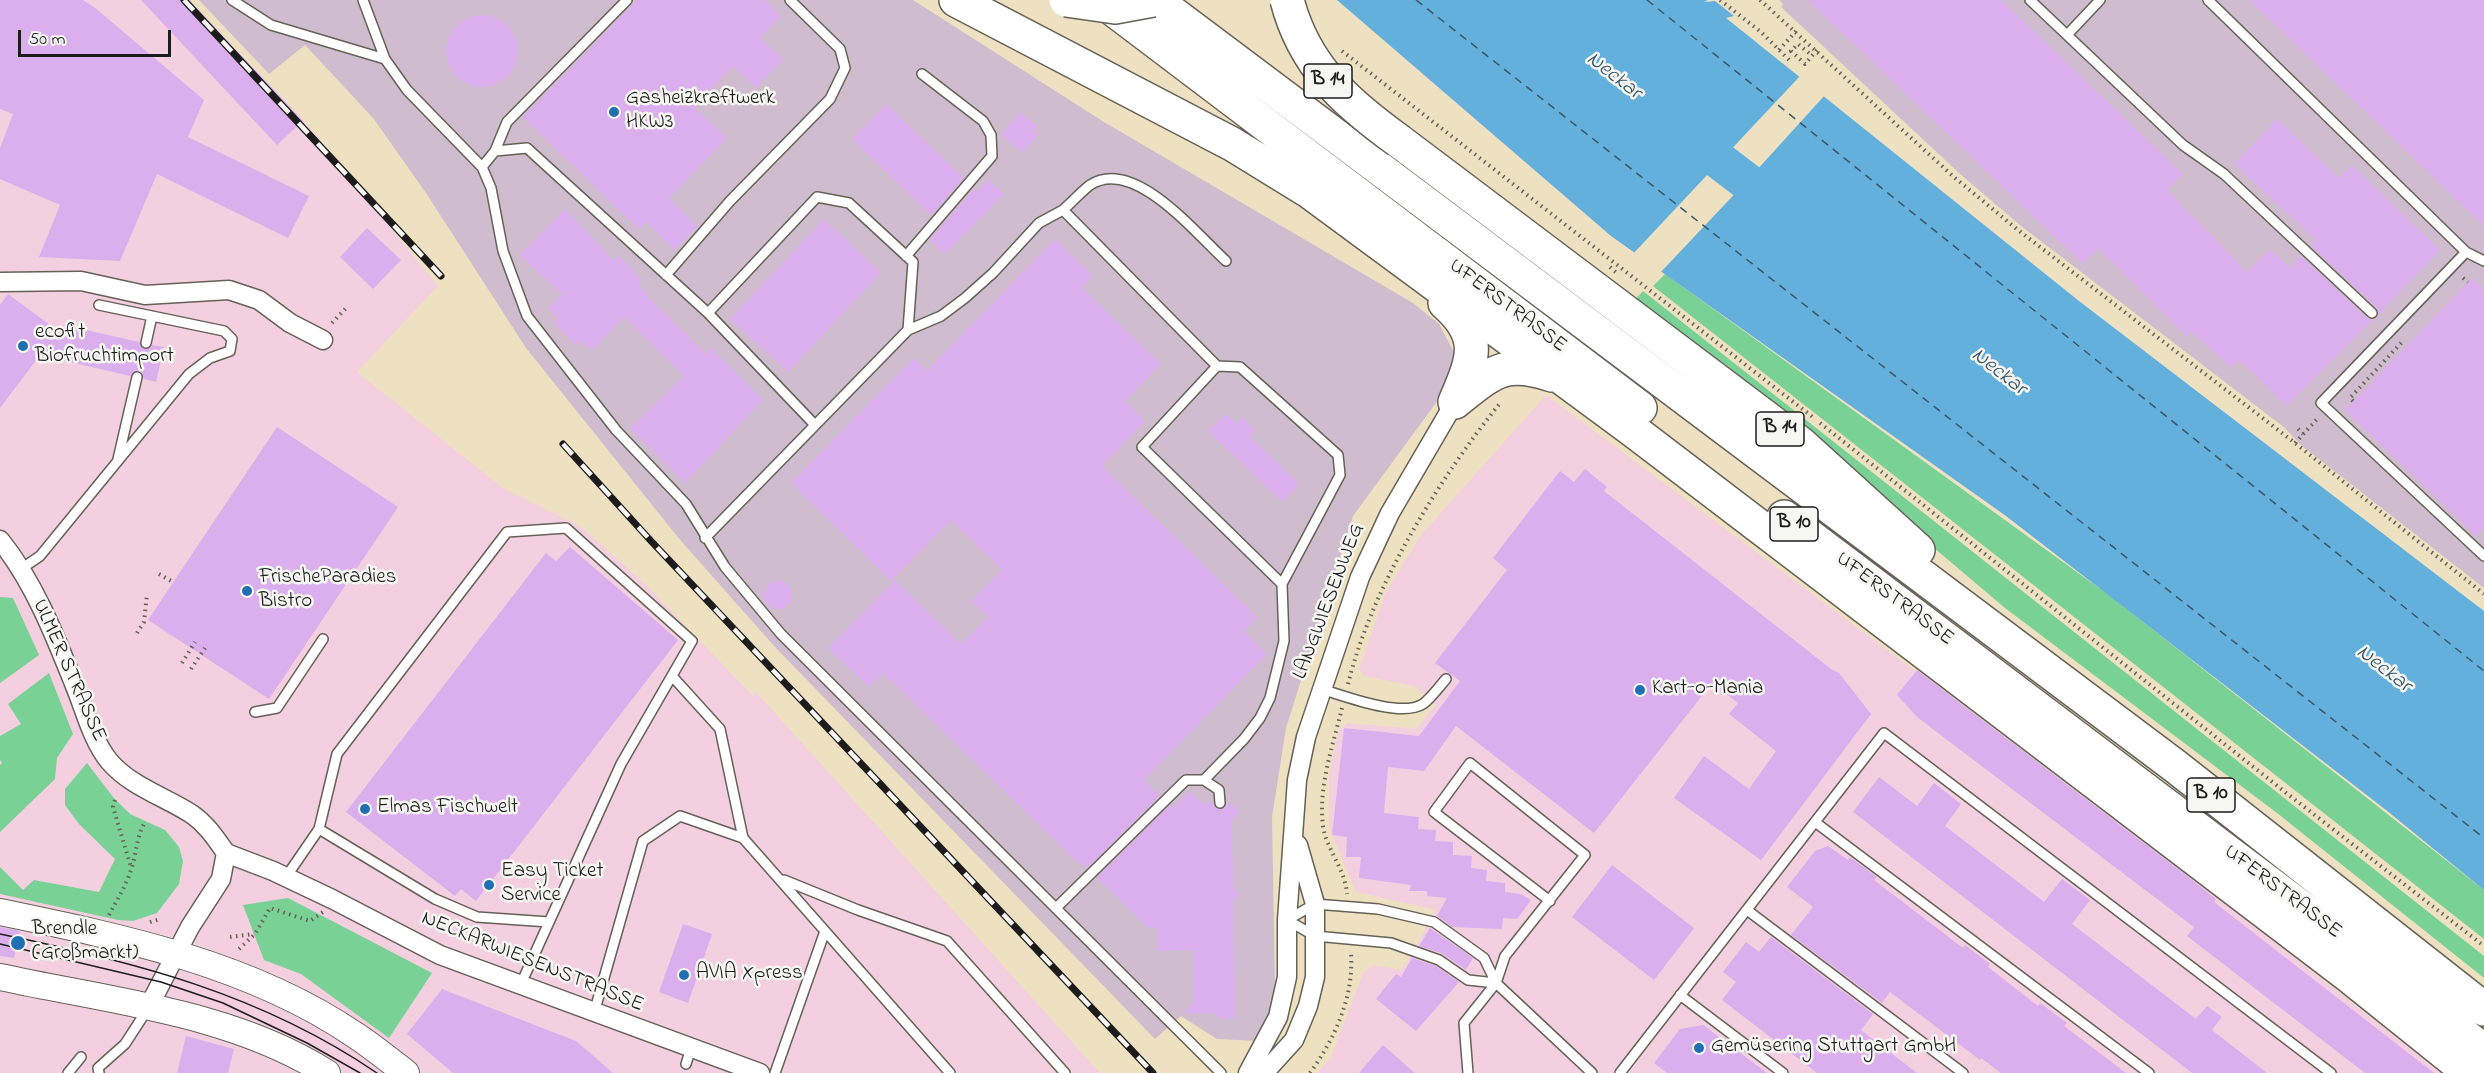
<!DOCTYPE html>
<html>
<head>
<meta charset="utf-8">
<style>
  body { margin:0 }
  #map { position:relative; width:2484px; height:1073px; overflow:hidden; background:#eee1c2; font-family:"Indie Flower",sans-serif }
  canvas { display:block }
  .scale { position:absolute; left:18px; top:30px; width:153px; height:27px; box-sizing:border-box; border:3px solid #1c1c1c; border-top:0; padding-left:8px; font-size:18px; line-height:21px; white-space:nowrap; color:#1c1c1c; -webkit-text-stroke:4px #f6f6f2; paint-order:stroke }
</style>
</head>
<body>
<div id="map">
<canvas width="2484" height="1073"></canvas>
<div class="scale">50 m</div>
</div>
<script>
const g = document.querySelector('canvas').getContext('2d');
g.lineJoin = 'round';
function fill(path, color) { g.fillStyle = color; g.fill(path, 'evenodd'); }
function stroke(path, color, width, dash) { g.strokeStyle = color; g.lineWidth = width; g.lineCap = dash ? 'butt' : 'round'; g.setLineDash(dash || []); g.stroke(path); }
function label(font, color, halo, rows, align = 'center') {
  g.font = font + ' "Indie Flower",sans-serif'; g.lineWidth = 5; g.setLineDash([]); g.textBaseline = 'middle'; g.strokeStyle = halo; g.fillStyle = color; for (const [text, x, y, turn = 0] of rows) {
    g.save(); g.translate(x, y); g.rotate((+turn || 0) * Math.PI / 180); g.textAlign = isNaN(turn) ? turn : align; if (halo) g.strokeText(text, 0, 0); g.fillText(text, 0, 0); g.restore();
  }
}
const built = new Path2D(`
  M0,0H189L305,122L438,286L357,372L503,488L580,526L643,582L752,695L756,692L1100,1073H0Z
  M1546,395L2224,902L2442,1073H1317L1331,1057L1363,973L1373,965L1402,970L1436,910L1356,892L1329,827V777L1338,731L1347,723L1416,729L1435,705L1414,686L1364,676L1359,669L1385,594L1421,535Z`);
const industrial = new Path2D(`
  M199,0H913L1104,122L1413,303L1439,324L1455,354L1441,396L1353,516L1286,728L1272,817L1275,989L1272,1015L1258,1041L1217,1039L1181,1016L1155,1039L775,647L681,541L526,348L426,193L373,118L305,45L269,74Z
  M1779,0H2484V588L2301,445L2285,428L2021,226L1959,173L1781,7L1783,4Z`);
const green = new Path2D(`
  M1665,274L2110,596L2484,890V939L1653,286Z
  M1643,291L2484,956V978L2277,813L2005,608L1888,509L1631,304Z
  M0,597L13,598L39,655L0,683Z
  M49,673L73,734L57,758L55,779L0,832V765L2,763L0,760V736L21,724L8,704Z
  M87,763L113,797L130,814L165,830L179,847L183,861L179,884L157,913L133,921L118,920L0,894V867L23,890L34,880L99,892L115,859L79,824L65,805V789Z
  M288,898L432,973L389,1038L301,974L264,960L243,905Z`);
const water = new Path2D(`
  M1337,0H1708L1704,2L1715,1L1734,16L1726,18L2079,301L2484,611V890L2386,810L2006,516L1611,236ZM1725,154H1729L1747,171L1748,181L1736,183L1718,166L1717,162Z`);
const pier = new Path2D(`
  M1801,75L1825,95L1746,182L1659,274L1632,255ZM1726,157L1744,172L1745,179L1737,180L1721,164Z`);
const river = new Path2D(`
  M1678,129L1788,213`);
const ferry = new Path2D(`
  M1416,0L2484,838
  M1647,0L2484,671`);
const building = new Path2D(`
  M0,0H83L94,7L204,100L188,137L309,196L288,238L157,174L120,261L39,257L60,205L0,179V148L13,114L0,109Z
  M141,0H189L303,121L277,145Z
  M637,0H765L781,16L760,38L783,59L756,88L733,66L694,107L727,138L669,198L697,227L674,250L646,222L639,229L523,117Z
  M1808,0H2001L2183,174L2167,190L2247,272L2270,249L2290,268L2301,256L2367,318L2373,320L2287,406L2239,360L2231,368L2191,331L2186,336L2098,248L2083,264Z
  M2249,0H2484V226Z
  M446 51a36 36 0 1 1 72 0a36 36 0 1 1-72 0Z
  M886,104L964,178L931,216L852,139Z
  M1020,112L1037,126L1033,131L1038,134L1023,153L1001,135Z
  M2277,119L2339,178L2352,165L2440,250L2379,314L2377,308L2311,246L2316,240L2234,164Z
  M989,180L1004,194L944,254L930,240L974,188L977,192Z
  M565,209L614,261L619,256L642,280L638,284L648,294L646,295L706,354L711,348L763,400L685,483L630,428L684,376L624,317L591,351L582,341L577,346L554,323L558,318L548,308L562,295L520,255Z
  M824,219L881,273L788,372L730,319Z
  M367,228L401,260L373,289L340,257Z
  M1055,239L1093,276L1082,288L1161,364L1125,401L1145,421L1102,466L1257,617L1244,631L1267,654L1144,780L1160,796L1087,868L1082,862L1080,865L883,673L869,687L828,648L895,580L961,644L988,617L971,601L1002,570L951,520L891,581L791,483L914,358L927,371Z
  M2472,278L2484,290V528L2476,536L2345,410Z
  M8,294L62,334L64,325L139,342L144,349L152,345L164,347L156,382L144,379L142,373L138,370L130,376L40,355L0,408V305Z
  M1226,414L1236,423L1242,417L1256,431L1250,437L1299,484L1282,502L1208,431Z
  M277,427L398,507L269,699L148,620Z
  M1585,469L1607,487L1604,491L1831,669L1839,673L1871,714L1761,860L1674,798L1704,756L1749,789L1776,751L1729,714L1738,703L1712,683L1594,833L1456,726L1424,771L1388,767L1384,813L1419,817L1418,829L1436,830L1435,841L1453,842V855L1472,856L1471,868L1487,870L1486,881L1505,883V892L1521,894L1531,900L1517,919L1503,918L1502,929L1452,927L1437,916L1447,898L1427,896V891H1409L1411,885L1359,878L1361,857H1346L1347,837L1332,835L1344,728L1419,736L1460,681L1435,663L1507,570L1493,558L1560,471L1574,482Z
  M570,547L678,640L476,901L461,889L455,896L346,812L546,553L556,561Z
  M764 595a14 14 0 1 1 28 0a14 14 0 1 1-28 0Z
  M1917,670L2183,873L2216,899L2214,902L2434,1073H2365L2187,936L2194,927L1917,717L1897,695Z
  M1879,777L1917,806L1934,783L1961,804L1945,826L2044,902L2062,879L2090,900L2072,924L2196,1019L2207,1006L2222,1017L2212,1030L2267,1073H2192L1853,812Z
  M1190,791L1201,803H1213L1220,810L1227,804H1232L1240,812L1232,820L1233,886L1240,894L1233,902L1236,1018L1219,1019L1214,1013H1184L1194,1001V950L1158,951L1157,928L1147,927L1097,877L1170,805L1173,808Z
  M1828,846L1848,860L1850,857L1877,877L1874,880L1963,948L1965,945L1990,964L1988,967L2038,1006L2040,1003L2067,1023L2064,1026L2126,1073H2001L1981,1058L1980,1060L1890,992L1882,1003L1791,935L1813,907L1787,887L1815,851Z
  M1612,865L1694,928L1654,980L1572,917Z
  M683,924L712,934L688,1003L659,992Z
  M0,927L20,931L14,958L0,956Z
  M1430,928L1473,958L1466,970L1443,954L1419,946Z
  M1771,937L1873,1014L1861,1030L1917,1073H1817L1722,1000L1736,982L1723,972L1746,942L1759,952Z
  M1412,958L1436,966L1459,982L1416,1031L1376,999L1396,974L1401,977Z
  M442,989L576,1041L613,1073H453L407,1034Z
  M1703,1025L1767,1073H1667L1654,1063L1680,1029Z
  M186,1036L234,1049L228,1073H177Z
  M1383,1045L1415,1073H1359Z`);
const path = new Path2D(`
  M1720,0L1761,32L1789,60
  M1760,0L1955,178L2018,230L2295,443L2484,594
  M1779,50L1796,31
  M1342,51L1814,418
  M1809,53L1798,44L1791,51L1805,64L1817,50
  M2463,278L2468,282
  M332,323L347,307
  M2353,401L2350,398L2402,342
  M1820,423L2285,792L2484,946
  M2298,429L2303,434
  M2295,443L2319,417
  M159,574L173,582
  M137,633L144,622L147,594
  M182,663L195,642
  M191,669L205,648
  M1348,684C1372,587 1438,480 1501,402
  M1342,708C1333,746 1318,786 1323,826C1326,849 1345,868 1347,894
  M115,800L113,807L131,867
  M109,915C118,898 128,883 133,863C137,848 137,836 145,822
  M150,922L161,919
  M230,937L254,934
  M239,949L255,934L270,908L310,921L323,912
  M1310,1073C1335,1038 1354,997 1351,953`);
const lane = new Path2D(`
  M232,0L271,25L385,59
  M363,0L385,59L407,90L482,167L491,188L503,251L527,316L616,430L686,504L725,567L781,634L1221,1073
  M2030,0L2183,145L2224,174L2372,313
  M2208,0L2466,252L2484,261
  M2067,35L2100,0
  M495,151L527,148L708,313L815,425
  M482,167L495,151L507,122L627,0
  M2466,252L2321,403L2484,556
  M906,256L992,156L991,135L983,121L922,74
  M666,275L730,201L830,99L845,68L840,49L790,0
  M708,313L817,197L849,203L913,262L908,330
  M146,343L152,316
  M1217,366L1063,210C1072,202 1081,192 1090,185C1134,156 1196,234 1226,261
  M118,459L137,377
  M705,538L908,330L941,316L965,298L993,273L1039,223L1063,210
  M21,569L40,556L189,374L210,358L230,351L232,339L224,331L99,305
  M672,676L720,729L743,838
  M1321,689C1345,696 1401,718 1423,704C1431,698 1439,687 1446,679
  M255,712L277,708L323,639
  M1204,780L1244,739L1260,718L1270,698L1284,641L1282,584L1340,475L1338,455L1240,367L1217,366L1142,447L1282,584
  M1815,822L2149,1073
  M319,829L435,899L477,917L549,922
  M286,877L319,829L337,754L507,532L566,528L692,641L621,764L520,986
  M784,880L858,910L947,941L1065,1073
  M1056,908L1186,780H1204L1219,790L1220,803
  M1747,910L1963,1073
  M1287,920L1315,904L1378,909L1434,922L1484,958L1496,983L1592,1073
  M1287,920L1315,936L1391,943L1439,960L1468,980L1496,983
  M1680,995L1783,1073
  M594,1013L643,841L680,816L743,838L950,1073
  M686,1064L691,1048
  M68,1073L81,1057
  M99,1073L98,1068L125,1044L147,1010
  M775,1073L825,931
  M1468,1073L1464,1023L1496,983L1505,956L1585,855L1470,763L1434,812L1550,901
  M1620,1073L1884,733L2331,1073`);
const street = new Path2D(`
  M0,282L81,281L145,295L229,290L259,300L290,323L323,340
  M0,540C34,582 55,636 75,686C85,710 92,740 109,761C131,787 166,797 193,815C207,825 216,839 226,853L221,879L190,927L148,1008
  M226,853L273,871L332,899L440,955L760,1073
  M1248,1073L1278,1017L1287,977V920L1297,780L1306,737L1360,577L1390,513L1455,402
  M1264,1073L1294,1040L1308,1006L1315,977V904L1298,845`);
const secondary = new Path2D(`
  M0,912C121,937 251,964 355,1035C372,1046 389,1060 406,1073
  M0,977C109,1001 231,1012 327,1073`);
const highway = new Path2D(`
  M956,0L1232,144L1310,192L1634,431L2349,976L2470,1073
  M1101,0L1640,408
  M1155,0L2175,766L2484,1009
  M1399,141L1801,444L1918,550
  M1445,303C1484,337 1473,360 1455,402
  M1456,401C1493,372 1504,359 1552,375
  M1784,517L2327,927L2484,1051`);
const tram = new Path2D(`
  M0,934C135,962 261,994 377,1073
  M0,944L161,982L223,1003L307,1043L360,1073`);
const rail = new Path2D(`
  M184,0L441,276
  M563,444L651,541L1153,1073`);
const pathBridge = new Path2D(`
  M1610,267L1618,274`);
const highwayBridge = new Path2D(`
  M1066,0L1115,7L1153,0
  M1287,0C1304,66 1345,102 1399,141`);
const markers = [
  [614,112,6,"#1f6fb2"],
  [23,346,6,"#1f6fb2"],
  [247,591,6,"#1f6fb2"],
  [1640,690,6,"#1f6fb2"],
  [365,809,6,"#1f6fb2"],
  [489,885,6,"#1f6fb2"],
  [18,943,8,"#1f6fb2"],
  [684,975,6,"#1f6fb2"],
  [1699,1048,6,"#1f6fb2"]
];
const shields = [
  [1328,81,48],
  [1780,429,48],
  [1794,524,48],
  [2211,795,48]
];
const shieldNames = [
  ["B 14",1328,81],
  ["B 14",1780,429],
  ["B 10",1794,524],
  ["B 10",2211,795]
];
const poiNames = [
  ["Gasheizkraftwerk",626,100],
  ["HKW3",626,124],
  ["ecofit",35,334],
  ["Biofruchtimport",35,358],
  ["FrischeParadies",259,579],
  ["Bistro",259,603],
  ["Kart-o-Mania",1652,690],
  ["Elmas Fischwelt",377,809],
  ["Easy Ticket",501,873],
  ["Service",501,897],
  ["Brendle",32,931],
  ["(Großmarkt)",32,955],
  ["AVIA Xpress",696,975],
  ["Gemüsering Stuttgart GmbH",1711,1048]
];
const streetNames = [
  ["UFERSTRASSE",1507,307,37],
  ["UFERSTRASSE",1894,600,37],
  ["LANGWIESENWEG",1330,602,-69],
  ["ULMER STRASSE",68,671,66],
  ["UFERSTRASSE",2282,893,37],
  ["NECKARWIESENSTRASSE",532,963,22]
];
const waterNames = [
  ["Neckar",1613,77,38],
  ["Neckar",1998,373,38],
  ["Neckar",2383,670,38]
];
fill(built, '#f3cfe0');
fill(industrial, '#cfbdcf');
fill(green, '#7ad196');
fill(water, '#64b0dd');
fill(pier, '#eee1c2');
stroke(river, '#64b0dd', 38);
stroke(ferry, '#395769', 1.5, [8, 6]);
fill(building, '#dbafed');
stroke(lane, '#666156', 12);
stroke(street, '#666156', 21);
stroke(secondary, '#666156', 28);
stroke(highway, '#666156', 36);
stroke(path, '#666156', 4, [1.5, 4.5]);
stroke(lane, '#fff', 9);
stroke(street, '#fff', 18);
stroke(secondary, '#fff', 26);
stroke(highway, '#fff', 33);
stroke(tram, '#1c1c1c', 1.5);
stroke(rail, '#1c1c1c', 7);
stroke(rail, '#f6f6f2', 4.5, [14]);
stroke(highwayBridge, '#666156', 36, []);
stroke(pathBridge, '#666156', 4, [1.5, 4.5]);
stroke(highwayBridge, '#fff', 33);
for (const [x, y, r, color] of markers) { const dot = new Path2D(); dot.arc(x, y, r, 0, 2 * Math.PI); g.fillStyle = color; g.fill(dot); stroke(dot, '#f6f6f2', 2); }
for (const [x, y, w] of shields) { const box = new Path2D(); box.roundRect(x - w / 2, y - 17, w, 34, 4.5); g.fillStyle = '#f6f6f2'; g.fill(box); stroke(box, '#1c1c1c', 1.5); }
label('bold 20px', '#1c1c1c', null, shieldNames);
label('21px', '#1c1c1c', '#f6f6f2', poiNames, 'left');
label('21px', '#1c1c1c', '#f6f6f2', streetNames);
label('italic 22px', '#395769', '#f6f6f2', waterNames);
</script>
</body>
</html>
